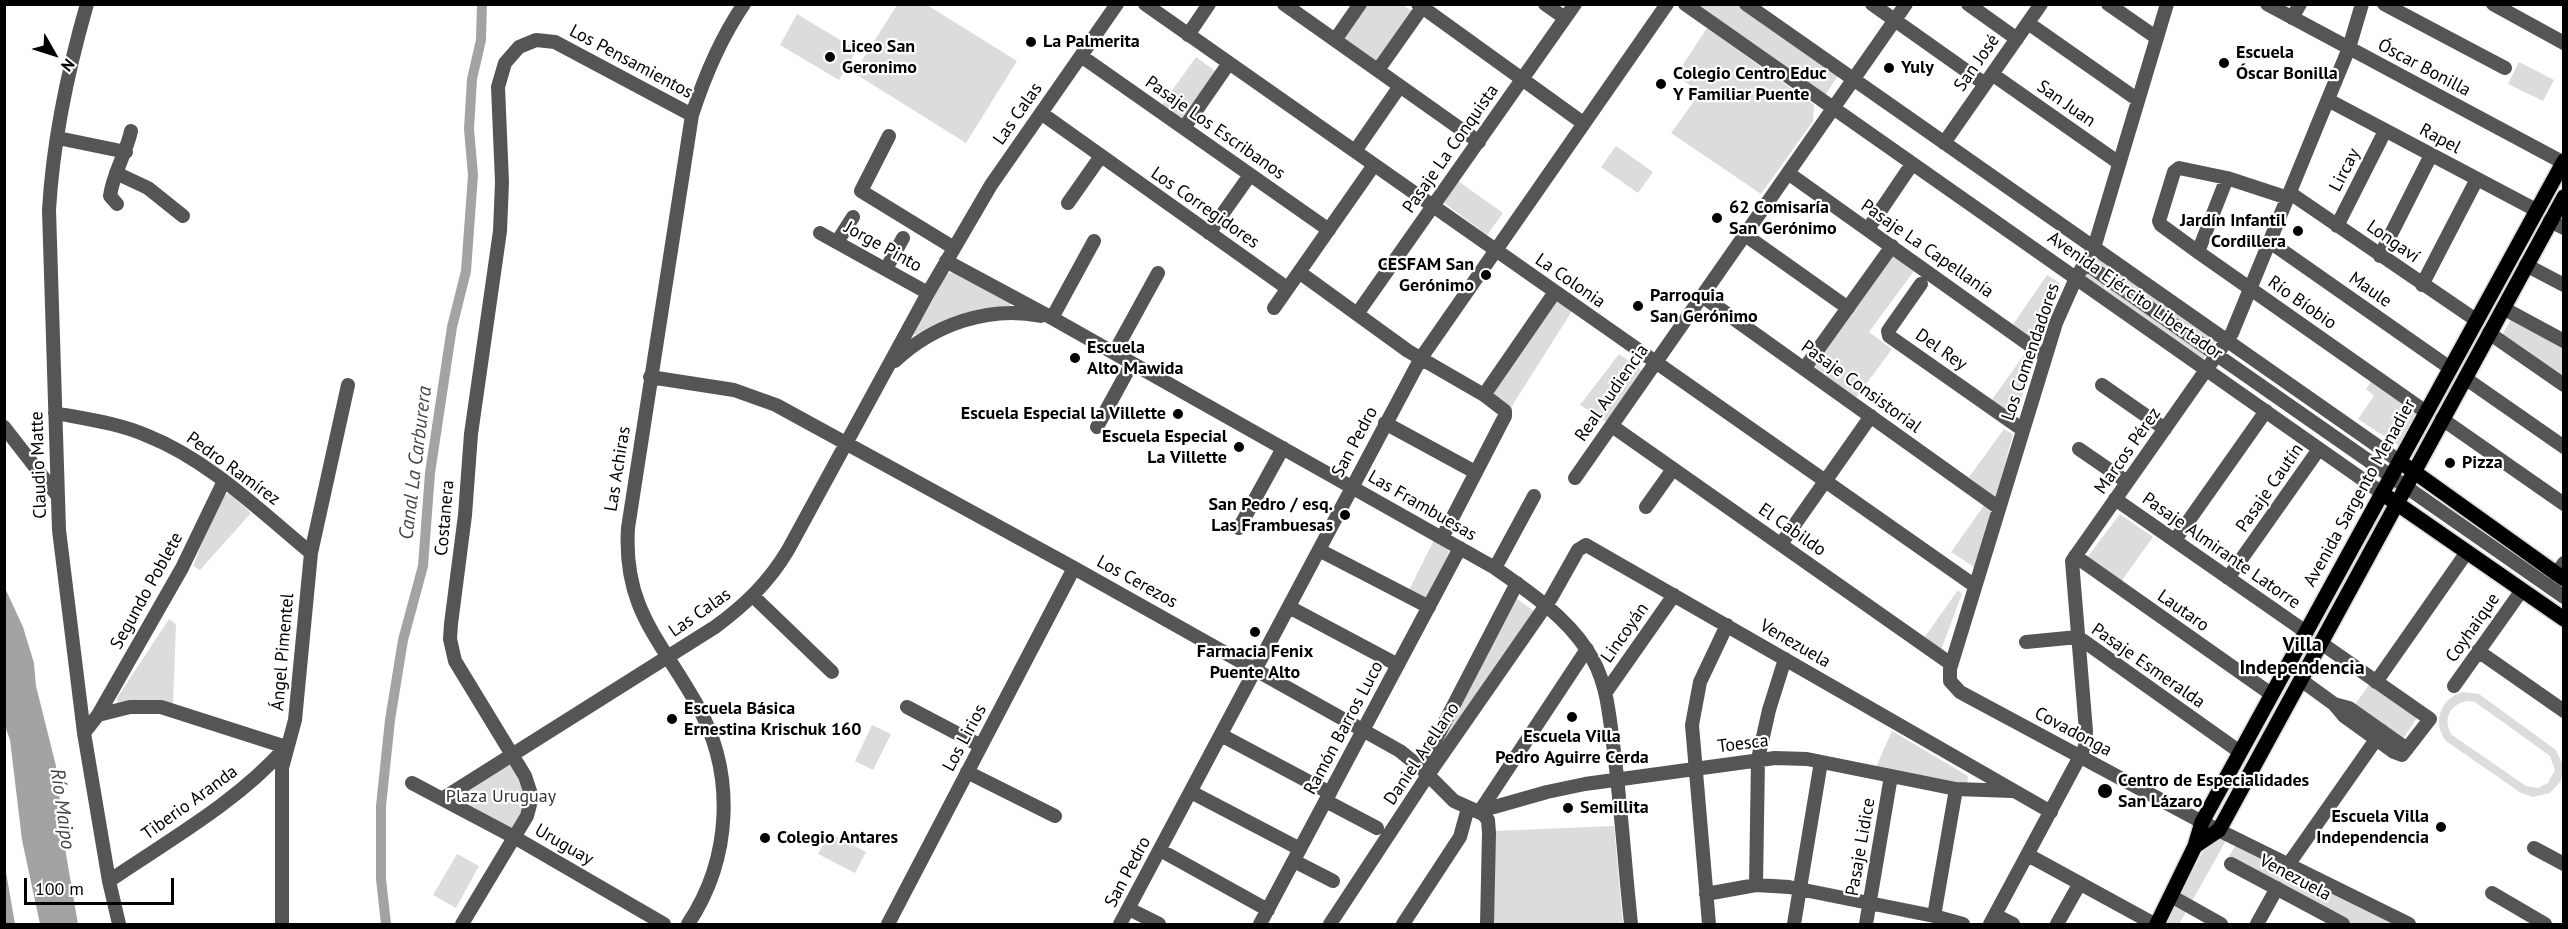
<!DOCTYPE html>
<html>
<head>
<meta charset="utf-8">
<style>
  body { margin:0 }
  #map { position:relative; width:2568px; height:929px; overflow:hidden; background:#fff; font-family:"PT Sans",sans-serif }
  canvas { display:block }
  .frame { position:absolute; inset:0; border:6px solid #000; pointer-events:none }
  .north { position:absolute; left:24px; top:24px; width:60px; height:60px; -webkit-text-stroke:4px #fff; paint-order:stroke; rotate:129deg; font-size:16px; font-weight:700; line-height:24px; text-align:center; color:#000 }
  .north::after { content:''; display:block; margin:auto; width:21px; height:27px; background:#000; clip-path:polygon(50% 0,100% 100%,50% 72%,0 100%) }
  .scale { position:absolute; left:24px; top:878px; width:150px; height:27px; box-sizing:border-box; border:3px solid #000; border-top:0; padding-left:8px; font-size:18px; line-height:21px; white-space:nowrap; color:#000; -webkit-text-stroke:4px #fff; paint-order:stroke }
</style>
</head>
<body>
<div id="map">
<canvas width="2568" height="929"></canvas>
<div class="frame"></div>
<div class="north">N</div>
<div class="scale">100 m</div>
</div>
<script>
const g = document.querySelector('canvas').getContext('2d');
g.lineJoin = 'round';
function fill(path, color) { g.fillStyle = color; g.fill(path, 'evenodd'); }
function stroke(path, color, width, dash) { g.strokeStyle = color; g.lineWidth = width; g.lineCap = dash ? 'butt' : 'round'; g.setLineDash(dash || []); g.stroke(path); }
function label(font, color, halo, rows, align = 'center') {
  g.font = font + ' "PT Sans",sans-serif'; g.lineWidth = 4.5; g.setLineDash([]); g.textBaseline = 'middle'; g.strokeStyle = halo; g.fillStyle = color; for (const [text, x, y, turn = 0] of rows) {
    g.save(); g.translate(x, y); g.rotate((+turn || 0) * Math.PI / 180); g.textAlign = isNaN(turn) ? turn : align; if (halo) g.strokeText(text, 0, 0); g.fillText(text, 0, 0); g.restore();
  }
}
const green = new Path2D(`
  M897,5H927L1017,61L966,143L854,73Z
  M1363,5H1403L1412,11L1377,62L1344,40L1341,35Z
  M1695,5H1739L1838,76L1825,95Z
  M797,14L857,50L839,80L780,45Z
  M1707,28L1814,105L1813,121L1761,194L1671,133L1700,93L1676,75Z
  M1196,57L1218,73L1183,120L1161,106Z
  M2519,62L2554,80L2543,101L2508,84Z
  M1616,146L1653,172L1638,193L1601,167Z
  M1458,181L1503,213L1487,235L1443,202Z
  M1890,253L1914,271L1869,332L1892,349L1855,399L1808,366Z
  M2096,257L2101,258L2217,340L2203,359L2085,278L2084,273Z
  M955,272L1012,303L1009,306L970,312L916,335L911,333L944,274Z
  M2047,275L2060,283L2039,345L2012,326Z
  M1554,299L1572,311L1510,409L1488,394Z
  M2511,319L2563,348V380L2502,335Z
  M2026,352L2033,357L2016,418L1991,401Z
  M1619,354L1643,371L1608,423L1580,405Z
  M2372,380L2419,413L2399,446L2358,419L2374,396L2366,389Z
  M2004,429L2013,434L1996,498L1969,477Z
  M229,493L251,513L200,570L193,566L220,498Z
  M1985,504L1992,508L1974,567L1951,552Z
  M2120,514L2153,537L2120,583L2086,559Z
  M1434,540L1448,548L1449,553L1426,598L1409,590Z
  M1958,590L1962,594L1941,650L1924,638Z
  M1514,597L1534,611L1434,763L1429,760Z
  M169,619L176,624L173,706L118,705L117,698Z
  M2370,683L2418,716L2403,739L2354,706Z
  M2462,692L2479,694L2556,750L2563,765L2561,781L2550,793L2533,797L2521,793L2446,741C2432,723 2440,699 2462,692ZM2468,701L2475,702L2550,756L2555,770L2548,783L2538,788L2526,786L2452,735C2442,720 2450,703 2468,701Z
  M872,725L891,734L873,770L855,761Z
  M1892,731L1968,776L1967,784L1876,767Z
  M505,763C529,773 534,818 509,830L462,803L461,796L464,790Z
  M1614,826L1623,924H1492L1494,831Z
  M829,833L866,852L855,873L818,854Z
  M2241,837L2407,924H2348L2227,859Z
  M2211,838L2227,839L2179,924H2163Z
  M457,854L479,866L456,908L433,895Z`);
const water = new Path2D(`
  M5,588L23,627L34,663L36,686L56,766L66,854L78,924H40L22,840L10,740L5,726Z
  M5,866L15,924H6L5,918Z`);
const canal = new Path2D(`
  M386,924L381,879V806L390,720L403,640L423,566L430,473L452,327L466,271L473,175L469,129L472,79L481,40L482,4`);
const minor = new Path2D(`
  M87,4C68,70 53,141 49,210L59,530L84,733L109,881L119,924
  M1145,4L1975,586
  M1284,4L1479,142
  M1418,4L1583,123
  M1545,4L1565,18
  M1685,4L2382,493
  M1746,4L2399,461
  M1872,4L1985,84
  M1968,4L2017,39
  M2108,4L2157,38
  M2167,4L2094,248L2076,278L2056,323L1950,669V681L1960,692L2202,822L2409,924
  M2267,4L2564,163
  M2384,4L2505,68
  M2493,4L2564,43
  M2292,18L2300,4
  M2028,23L2138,100
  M1188,35L1209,4
  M1335,40L1360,4
  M1081,56L1329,230
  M1378,70L1421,9
  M1992,74L2119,163
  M2328,100L2536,210
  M1041,113L1287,288
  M1184,128L1229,63
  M889,136L861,191L954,248
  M58,138L126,152
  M1944,143L2041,4
  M1355,151L1400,86
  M116,173L148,188L183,216
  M1788,173L2045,356
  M2290,193L2476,320
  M2288,198L2227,178L2179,168L2174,172L2159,221L2161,225L2198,252L2426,412
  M1068,203L1101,156
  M117,204L110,196C113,173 126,154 131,131
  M2550,221L2564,228
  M2337,226L2385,131
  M1868,229L1912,164
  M820,233L928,293
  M1209,233L1250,175
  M1745,235L1848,308
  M837,242L853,217
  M2270,242L2450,368
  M2198,252L2227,178
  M2380,256L2431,155
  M946,261L1052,318L1495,568C1528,591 1565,616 1587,650C1608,680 1609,716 1614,751C1621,808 1625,867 1631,924
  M2085,263L2564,597
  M2526,265L2564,285
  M886,269L903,238
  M1299,272L1408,351L1484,395L1505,411V416L1442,538
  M1921,284L1888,331L1889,336L2023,430
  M2422,285L2477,179
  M1702,296L1999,508
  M1274,308L1374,165
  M2503,308L2564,341
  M1357,314L1575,4
  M1052,318L1094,241
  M2489,333L2564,385
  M1114,353L1158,273
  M895,361C933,325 989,305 1041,316
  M1804,369L1892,246
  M650,377L734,390L776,405L1074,568L1400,751L1421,768L1454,801L1483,814L1488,820L1489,833L1487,924
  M2465,378L2564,447
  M2102,385L2165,429
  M1484,395L1555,292
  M55,413C86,419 119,423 148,436C210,461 260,511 311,553
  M2442,419L2564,504
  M1385,423L1475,472
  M1612,426L1951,664
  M4,427L57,495
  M1097,427L1132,363
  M2079,449L2127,482
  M1575,478L1906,4
  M2115,499L2306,632
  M1646,507L1673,469
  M1239,528L1283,448
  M2175,540L2266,411
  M1781,544L1871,416
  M1319,550L1429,607
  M2075,556L2271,694
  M1495,568L1534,496
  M2556,574L2564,563
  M2228,578L2319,449
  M753,596L832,672
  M1289,607L1398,665
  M2026,642L2078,637L2240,752
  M2478,651L2564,711
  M2301,680L2334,704L2344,716L2394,752L2402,755L2430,719L2321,643
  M2376,682L2467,552
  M2454,686L2522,590
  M1606,692L1674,595
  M2334,704L2349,708L2407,749
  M907,707L981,746
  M98,715L130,707H161L286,747
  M84,733L98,715L182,568L224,481
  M1221,735L1330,793
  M1421,768L1517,583
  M967,772L1055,816
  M412,783L514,837L664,924
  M1191,792L1300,849
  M442,799L715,627C745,605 769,582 788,550L928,293L991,185L1117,4
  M1326,801L1377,828
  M1480,811L1547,792L1585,784L1775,758L1807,759L1956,789L2012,791
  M1480,811L1587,649
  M2534,848L2564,864
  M1160,850L1268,910
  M2028,855L2154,924
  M1294,861L1333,881
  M2231,864L2343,924
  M2288,865L2382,731
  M109,881C169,840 236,803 285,748
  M1756,885L1758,759L1769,710L1785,659
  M2492,893L2545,924
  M1706,894L1756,885L1789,887L1934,916L1963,924
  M2171,896L2221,924
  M1129,909L1159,924
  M1995,915L2013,924
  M1934,916L1956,789
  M282,924V768L295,720L311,553L348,385
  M462,924L527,816L532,797L525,776L455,661L450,639L451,624L465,515L471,434L500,231L502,182L498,87L505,63L519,47L536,40L555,42L692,115
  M688,924C732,858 736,772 696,703C660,639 623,608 628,528L692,115C705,75 720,39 744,4
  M888,924L1074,568
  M1120,924L1421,358L1667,4
  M1260,924L1460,548
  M1330,924L1428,775L1551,598L1578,550L1586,545L2051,812
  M1403,924L1460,837L1468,808
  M1709,924L1692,725L1700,682L1727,625
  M1794,924L1821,762
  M1866,924L1891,776
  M1990,924L2085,747L2086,731L2072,561L2232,333L2349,48L2362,4
  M2057,924L2080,883
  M2257,924L2277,888`);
const major = new Path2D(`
  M2406,466L2564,579
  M2389,498L2564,619
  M2195,846L2219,830L2564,197
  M2157,924L2195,846L2202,822L2564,161`);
const markers = [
  [1031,42,6,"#000"],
  [830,57,6,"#000"],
  [2224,63,6,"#000"],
  [1889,68,6,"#000"],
  [1661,84,6,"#000"],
  [1717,218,6,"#000"],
  [2298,231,6,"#000"],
  [1486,275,6,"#000"],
  [1638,306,6,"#000"],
  [1075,358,6,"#000"],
  [1178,414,6,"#000"],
  [1239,447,6,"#000"],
  [2450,463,6,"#000"],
  [1345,515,6,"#000"],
  [1255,632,6,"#000"],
  [1572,717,6,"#000"],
  [672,719,6,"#000"],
  [2105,791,8,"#000"],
  [1568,808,6,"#000"],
  [2441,827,6,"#000"],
  [765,838,6,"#000"]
];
const poiNames = [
  ["La Palmerita",1043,42],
  ["Liceo San",842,47],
  ["Geronimo",842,68],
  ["Escuela",2236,53],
  ["Óscar Bonilla",2236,74],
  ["Yuly",1901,68],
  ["Colegio Centro Educ",1673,74],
  ["Y Familiar Puente",1673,95],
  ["62 Comisaría",1729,208],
  ["San Gerónimo",1729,229],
  ["Jardín Infantil",2286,221,"right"],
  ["Cordillera",2286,242,"right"],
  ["CESFAM San",1474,265,"right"],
  ["Gerónimo",1474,286,"right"],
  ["Parroquia",1650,296],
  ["San Gerónimo",1650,317],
  ["Escuela",1087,348],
  ["Alto Mawida",1087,369],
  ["Escuela Especial la Villette",1166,414,"right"],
  ["Escuela Especial",1227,437,"right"],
  ["La Villette",1227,458,"right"],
  ["Pizza",2462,463],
  ["San Pedro / esq.",1333,505,"right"],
  ["Las Frambuesas",1333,526,"right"],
  ["Farmacia Fenix",1255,652,"center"],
  ["Puente Alto",1255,673,"center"],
  ["Escuela Básica",684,709],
  ["Ernestina Krischuk 160",684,730],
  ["Escuela Villa",1572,737,"center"],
  ["Pedro Aguirre Cerda",1572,758,"center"],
  ["Centro de Especialidades",2118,781],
  ["San Lázaro",2118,802],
  ["Semillita",1580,808],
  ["Escuela Villa",2429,817,"right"],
  ["Independencia",2429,838,"right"],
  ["Colegio Antares",777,838]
];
const streetNames = [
  ["Los Pensamientos",631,62,28],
  ["San José",1977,63,-55],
  ["Óscar Bonilla",2424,68,28],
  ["San Juan",2066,104,35],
  ["Las Calas",1018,114,-55],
  ["Pasaje Los Escribanos",1215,128,35],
  ["Rapel",2440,139,28],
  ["Pasaje La Conquista",1451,149,-55],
  ["Lircay",2345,170,-63],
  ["Los Corregidores",1205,208,35],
  ["Longaví",2393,242,35],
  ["Jorge Pinto",883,247,29],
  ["Pasaje La Capellanía",1927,249,35],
  ["La Colonia",1570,281,35],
  ["Maule",2370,290,35],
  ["Avenida Ejército Libertador",2135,296,35],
  ["Río Bíobio",2302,303,35],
  ["Del Rey",1941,350,35],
  ["Los Comendadores",2031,352,-71],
  ["Pasaje Consistorial",1861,387,36],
  ["Real Audiencia",1612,393,-55],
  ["San Pedro",1355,442,-62],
  ["Marcos Pérez",2128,451,-55],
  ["Claudio Matte",39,465,-92],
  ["Pedro Ramírez",233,469,36],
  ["Las Achiras",618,469,-81],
  ["Pasaje Cautín",2270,488,-55],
  ["Avenida Sargento Menadier",2360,493,-61],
  ["Las Frambuesas",1422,506,30],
  ["Costanera",445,518,-85],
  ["El Cabildo",1792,530,35],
  ["Pasaje Almirante Latorre",2221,551,35],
  ["Los Cerezos",1137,582,29],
  ["Segundo Poblete",147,591,-61],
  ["Lautaro",2183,611,35],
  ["Las Calas",700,613,-35],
  ["Coyhaique",2473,628,-55],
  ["Lincoyán",1625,633,-55],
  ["Venezuela",1795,644,30],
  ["Ángel Pimentel",283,652,-85],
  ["Pasaje Esmeralda",2148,666,35],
  ["Ramón Barros Luco",1344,728,-62],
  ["Covadonga",2073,732,28],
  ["Los Lirios",965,738,-62],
  ["Toesca",1743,744,-7],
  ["Daniel Arellano",1422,754,-56],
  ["Tiberio Aranda",190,803,-36],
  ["Uruguay",564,845,30],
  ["Pasaje Lidice",1861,847,-80],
  ["San Pedro",1128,872,-62],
  ["Venezuela",2295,878,28]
];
const parkNames = [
  ["Plaza Uruguay",501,797]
];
const waterNames = [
  ["Canal La Carburera",416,463,-83],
  ["Río Maipo",62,809,82]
];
const neighbourhoodNames = [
  ["Villa",2302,645],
  ["Independencia",2302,668]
];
fill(green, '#dcdcdc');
fill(water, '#a3a3a3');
stroke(canal, '#a3a3a3', 10);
stroke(major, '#dbdbdb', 18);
stroke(minor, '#555', 14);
stroke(major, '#000', 15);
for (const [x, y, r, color] of markers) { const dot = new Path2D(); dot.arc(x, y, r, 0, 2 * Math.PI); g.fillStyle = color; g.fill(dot); stroke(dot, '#fff', 2); }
label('bold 18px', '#000', '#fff', poiNames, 'left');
label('18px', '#000', '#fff', streetNames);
label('18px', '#333', '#fff', parkNames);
label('italic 20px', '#444', '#fff', waterNames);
label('bold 20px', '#000', '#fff', neighbourhoodNames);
</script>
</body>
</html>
